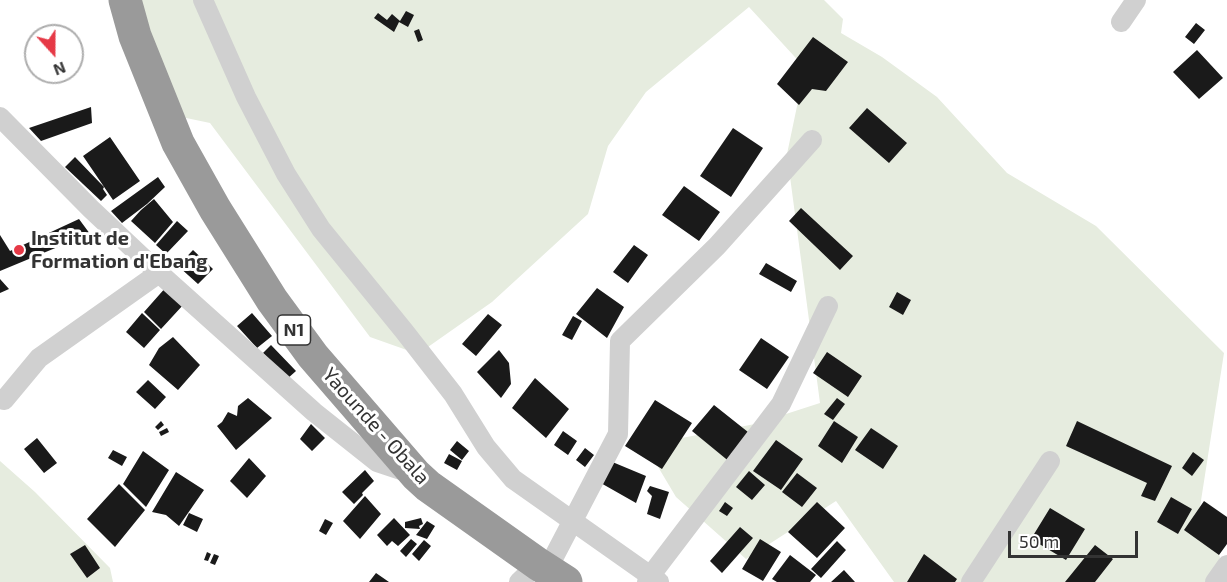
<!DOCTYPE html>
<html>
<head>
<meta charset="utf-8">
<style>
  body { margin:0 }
  #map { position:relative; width:1227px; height:582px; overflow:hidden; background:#fff; font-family:"Exo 2",sans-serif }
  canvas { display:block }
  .north { position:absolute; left:24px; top:24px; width:60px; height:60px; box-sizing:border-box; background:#fff; border:2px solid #adadad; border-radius:50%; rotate:159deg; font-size:16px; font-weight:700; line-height:24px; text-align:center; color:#333 }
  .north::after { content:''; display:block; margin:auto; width:21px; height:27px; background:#e63946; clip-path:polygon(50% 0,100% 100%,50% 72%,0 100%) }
  .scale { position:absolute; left:1008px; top:531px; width:130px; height:27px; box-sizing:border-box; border:3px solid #333; border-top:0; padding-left:8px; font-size:18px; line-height:21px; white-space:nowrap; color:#333; -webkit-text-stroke:4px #fff; paint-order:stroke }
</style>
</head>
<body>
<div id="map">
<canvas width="1227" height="582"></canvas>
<div class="north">N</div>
<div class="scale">50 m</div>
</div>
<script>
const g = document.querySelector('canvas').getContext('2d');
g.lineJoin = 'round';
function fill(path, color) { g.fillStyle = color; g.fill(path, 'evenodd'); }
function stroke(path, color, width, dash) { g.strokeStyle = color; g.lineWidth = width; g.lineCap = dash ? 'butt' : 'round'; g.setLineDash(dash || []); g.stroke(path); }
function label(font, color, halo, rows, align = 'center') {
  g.font = font + ' "Exo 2",sans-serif'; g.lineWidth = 6; g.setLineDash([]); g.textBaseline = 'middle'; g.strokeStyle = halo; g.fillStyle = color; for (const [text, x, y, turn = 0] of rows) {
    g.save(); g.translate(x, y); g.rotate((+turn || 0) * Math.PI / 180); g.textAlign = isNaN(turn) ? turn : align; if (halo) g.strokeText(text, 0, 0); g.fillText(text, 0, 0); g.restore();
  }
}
const green = new Path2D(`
  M129,0H824L843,19L841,33L882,57L937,97L1007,173L1096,226L1224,353L1200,507L1227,575V582H894L836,501L746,559L676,497L645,445L755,424L820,403L787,154L805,68L749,7L646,92L608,146L588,214L492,302L418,354L370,337L210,123L153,111Z
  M0,461L35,492L110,568L113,582H0Z`);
const building = new Path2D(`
  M406,11L414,15L408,27L399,22L394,32L374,18L378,13L387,20L392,14L400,21Z
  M1196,23L1205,30L1194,44L1185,37Z
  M419,29L423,40L418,42L414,31Z
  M813,37L848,62L826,91L812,89L799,105L777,84Z
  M1197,50L1223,78L1199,99L1173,72Z
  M91,107L92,123L41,141L29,128Z
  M867,108L907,143L889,163L849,128Z
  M733,128L763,148L731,197L700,176Z
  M110,137L140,181L113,200L83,156Z
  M75,157L104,187L103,189L107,195L101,201L65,167Z
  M158,177L165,187L147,204L122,223L111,211Z
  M684,186L720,212L699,241L662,215Z
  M154,199L173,222L155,243L131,221L141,210Z
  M801,208L853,256L840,270L789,221Z
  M79,219L93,238L80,243L77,239L0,271V235L10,251Z
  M177,221L188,231L166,254L156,245Z
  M634,245L648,255L628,283L613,272Z
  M193,250L213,269L198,284L178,266Z
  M766,263L797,281L791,292L759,274Z
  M0,279L9,289L0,293Z
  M167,286L184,304L161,329L144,312Z
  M597,288L624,307L607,338L576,314Z
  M897,292L911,300L903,315L889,307Z
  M142,313L160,330L144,348L126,332Z
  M252,313L272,336L257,348L237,326Z
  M488,314L502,325L476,356L462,344Z
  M573,316L582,321L572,340L562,335Z
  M173,337L200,365L178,390L149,365L159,348Z
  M761,338L789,357L767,389L739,370Z
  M271,345L296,371L287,379L263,353Z
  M499,350L509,363L511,384L501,398L477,372Z
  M827,352L862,376L848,397L813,373Z
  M535,378L569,409L546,438L512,408Z
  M148,380L166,397L155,409L136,392Z
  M248,398L272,418L236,450L217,426L222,422L228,412L237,416L238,406Z
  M837,398L845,404L833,420L824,414Z
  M655,400L692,423L662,469L625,446Z
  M714,405L753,436L731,463L692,431Z
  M161,421L164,425L158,430L155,427Z
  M834,421L858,437L842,463L818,446Z
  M1077,421L1172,466L1155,501L1141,496L1147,483L1066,446Z
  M311,424L325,438L312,451L300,439Z
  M167,428L169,432L161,436L159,432Z
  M871,428L898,446L883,469L855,450Z
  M563,431L577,441L568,455L554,445Z
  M37,438L57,463L44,473L24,449Z
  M776,440L803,459L781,490L753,471Z
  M457,441L469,451L462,460L450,450Z
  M585,448L594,455L585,467L576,460Z
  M113,450L127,457L122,466L108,458Z
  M143,451L169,470L146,507L123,484Z
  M1193,452L1204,460L1192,476L1182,468Z
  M449,454L462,461L457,470L444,463Z
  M249,458L266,476L247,498L230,481Z
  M610,461L646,476L636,503L599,482Z
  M365,470L374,481L362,493L363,495L354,504L342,492Z
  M749,471L765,485L752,500L736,487Z
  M176,472L204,490L179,526L166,515L152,512Z
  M797,473L817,488L802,507L782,492Z
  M119,484L145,510L115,547L87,519Z
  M650,486L669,492L660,519L647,514L652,496L647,491Z
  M365,496L381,514L360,539L343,521Z
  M1171,497L1192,509L1178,534L1157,522Z
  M1204,501L1227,517V544L1219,555L1184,530Z
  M725,502L733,508L727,516L719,511Z
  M817,502L845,528L817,558L788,532Z
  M1050,508L1085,529L1066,560L1031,539Z
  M189,513L203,519L197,532L183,525Z
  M394,518L410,535L398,546L392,541L387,546L377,535Z
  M421,518L423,524L419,526L420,529L405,528V522Z
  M325,519L333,523L326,535L319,531Z
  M427,521L435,526L427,539L416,535Z
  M740,527L753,538L722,573L710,561Z
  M411,539L417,544L406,557L400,551Z
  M760,539L781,552L763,581L742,569Z
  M424,540L431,546L419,561L412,554Z
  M837,541L846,550L821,578L811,569Z
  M85,545L100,568L87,578L70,554Z
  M1095,545L1113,559L1095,582H1065Z
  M207,552L211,554L208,561L204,560Z
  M214,554L219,556L215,565L210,563Z
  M924,554L957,579L955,582H907Z
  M790,555L816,575L810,582H777L772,579Z
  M844,570L855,582H831Z
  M376,573L389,582H369Z`);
const street = new Path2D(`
  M203,0L246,97L286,174L321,229L404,331L453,394L486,447L513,479L659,582
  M1121,22L1136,0
  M0,117L91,209L159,273L314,412L377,462L410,473
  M4,400L39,358L159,273
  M547,570L618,434L620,341L717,246L812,140
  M519,582L538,564
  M647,582L651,575L781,404L828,306
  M971,582L1050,461
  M1215,582L1227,565`);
const highway = new Path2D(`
  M125,0L135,36L178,143L215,209L272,300L313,356L416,475L428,486L538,564L566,582`);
const markers = [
  [19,250,6,"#e63946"]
];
const shields = [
  [294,330,33]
];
const shieldNames = [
  ["N1",294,330]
];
const poiNames = [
  ["Institut de",31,238],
  ["Formation d'Ebang",31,261]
];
const streetNames = [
  ["Yaounde - Obala",376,426,48]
];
fill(green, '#e6ecdf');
fill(building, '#1a1a1a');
stroke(street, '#d0d0d0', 20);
stroke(highway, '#9a9a9a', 33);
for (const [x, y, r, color] of markers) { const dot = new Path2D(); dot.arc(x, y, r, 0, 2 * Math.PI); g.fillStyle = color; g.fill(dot); stroke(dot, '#fff', 2); }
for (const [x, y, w] of shields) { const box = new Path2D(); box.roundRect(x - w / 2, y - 15, w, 30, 4.5); g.fillStyle = '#fff'; g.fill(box); stroke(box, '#333', 1.5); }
label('bold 18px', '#333', null, shieldNames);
label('bold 20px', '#333', '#fff', poiNames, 'left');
label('20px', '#333', '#fff', streetNames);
</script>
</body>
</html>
